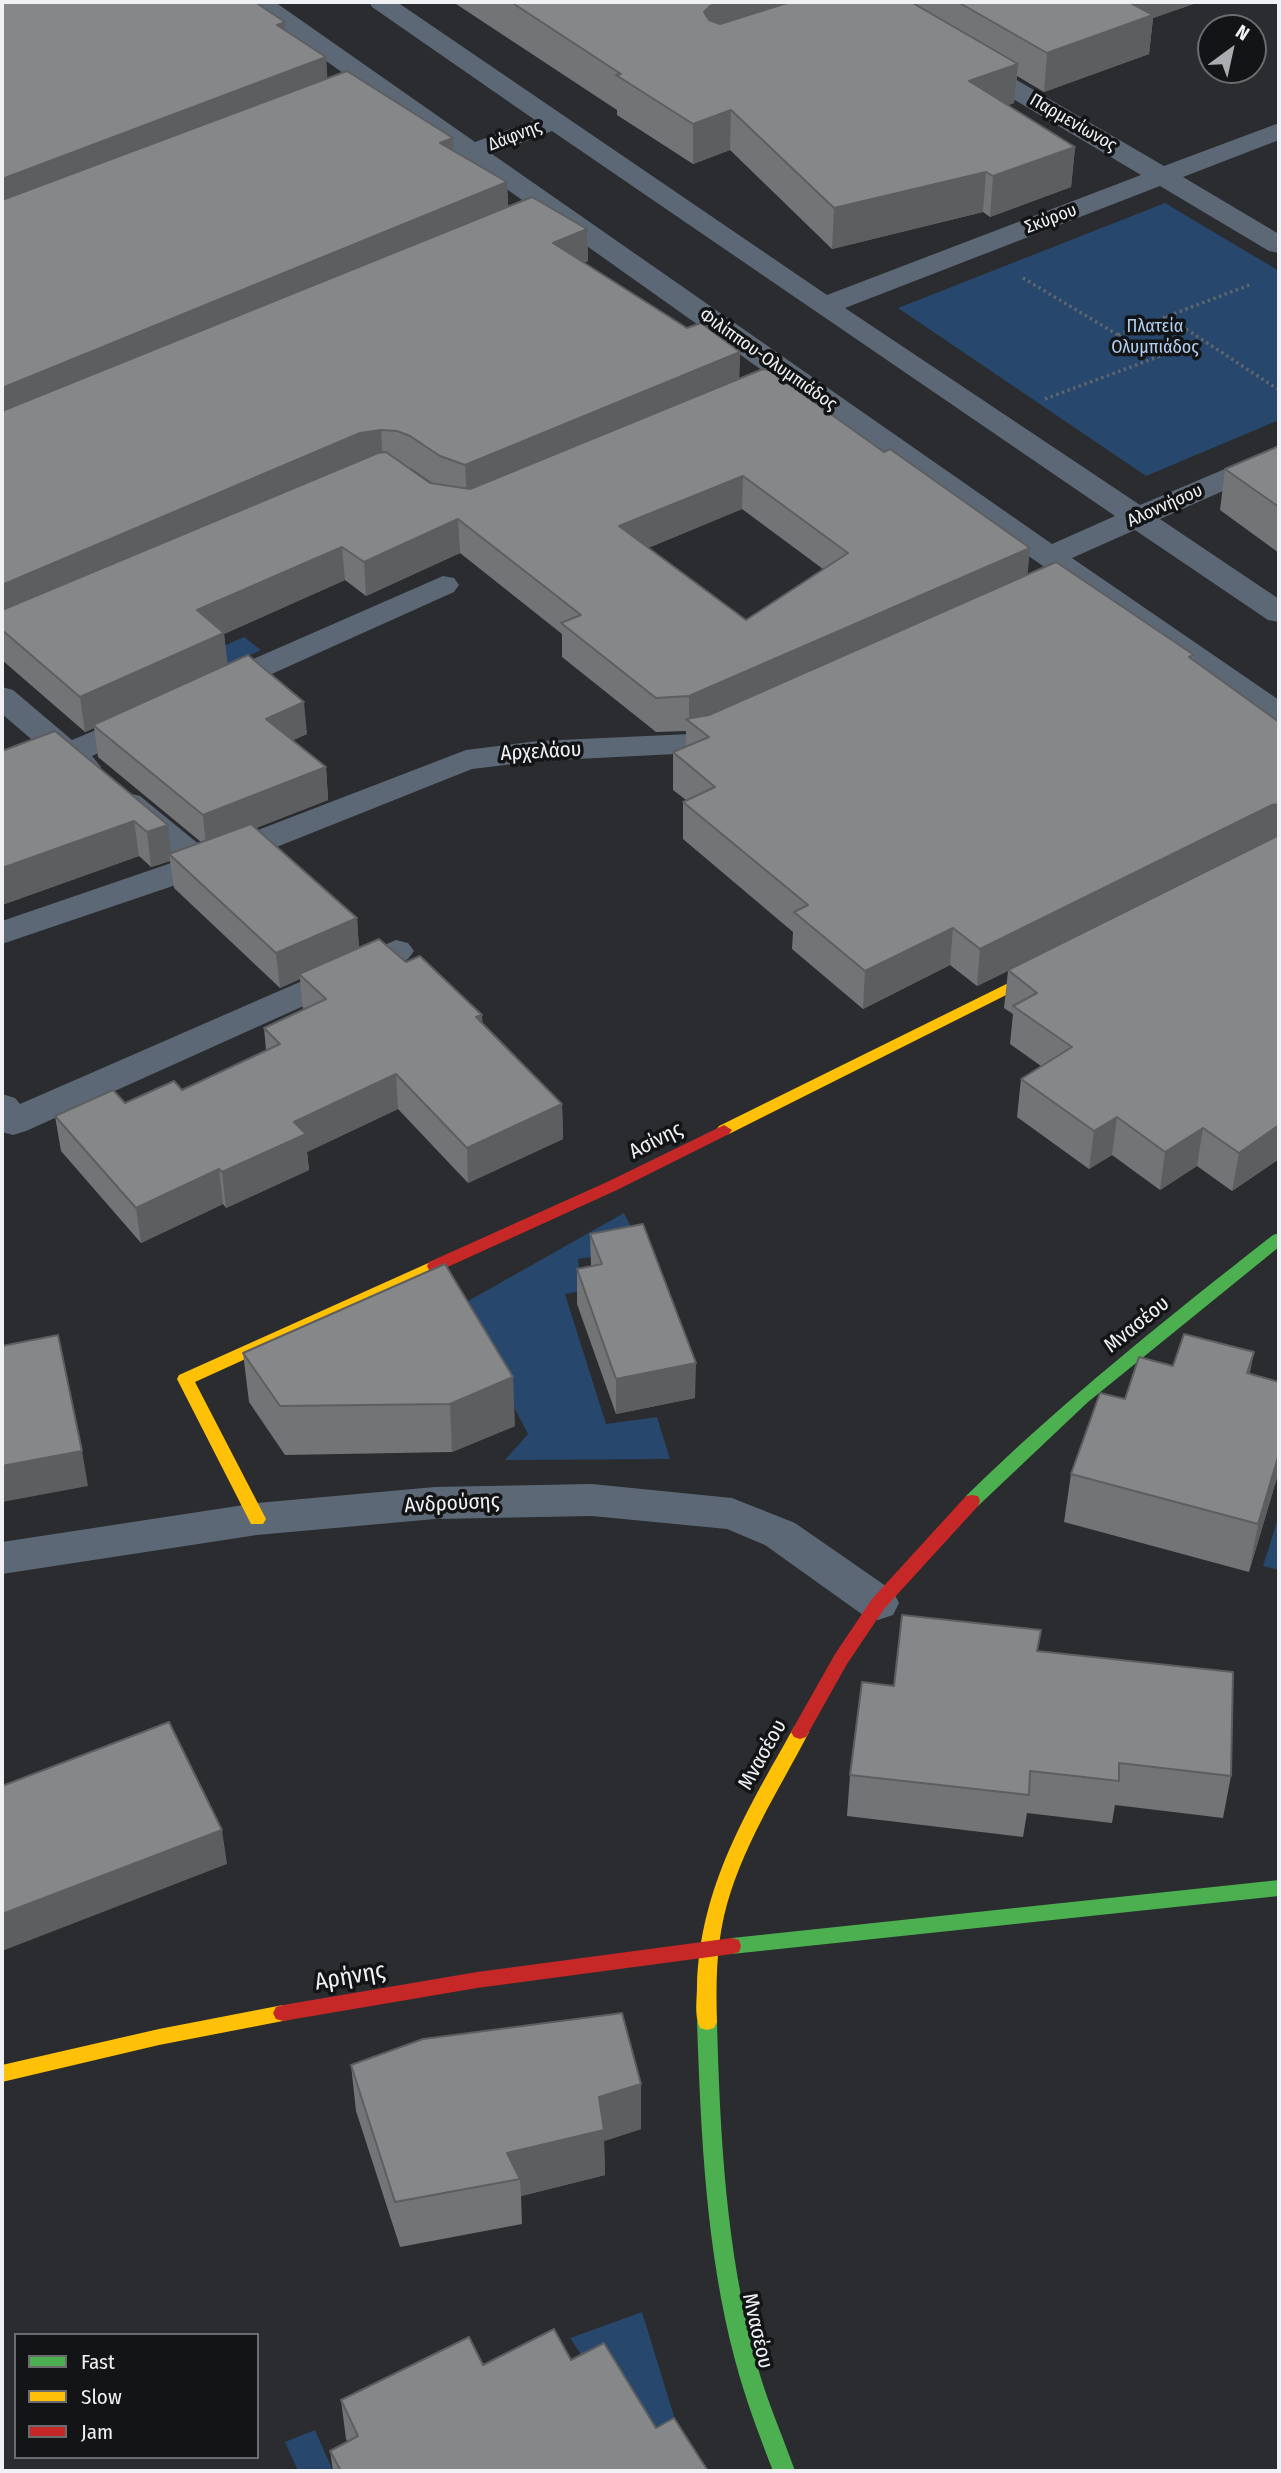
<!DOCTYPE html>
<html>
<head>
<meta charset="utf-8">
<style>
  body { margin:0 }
  #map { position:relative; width:1281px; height:2473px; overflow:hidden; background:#2a2c2f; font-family:"Fira Sans Condensed",sans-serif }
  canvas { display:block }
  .frame { position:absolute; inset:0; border:4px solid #eff1f4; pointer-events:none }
  .legend { position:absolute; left:14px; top:2333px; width:245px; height:126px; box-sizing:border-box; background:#131416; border:2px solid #6b6c6f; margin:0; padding:9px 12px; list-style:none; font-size:21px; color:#eff1f4 }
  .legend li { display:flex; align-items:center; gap:14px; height:35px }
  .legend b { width:35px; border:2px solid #6b6c6f }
  .north { position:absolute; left:1197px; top:14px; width:70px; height:70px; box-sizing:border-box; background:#131416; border:2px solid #6b6c6f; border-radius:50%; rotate:33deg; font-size:19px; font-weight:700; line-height:28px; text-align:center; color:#eff1f4 }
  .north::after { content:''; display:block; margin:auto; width:24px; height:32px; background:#aaacaf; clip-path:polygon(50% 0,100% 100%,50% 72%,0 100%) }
</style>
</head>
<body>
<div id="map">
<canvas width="1281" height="2473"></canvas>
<div class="frame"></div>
<ul class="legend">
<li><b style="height:9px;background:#4caf50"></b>Fast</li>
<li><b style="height:9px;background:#ffc107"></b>Slow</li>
<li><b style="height:9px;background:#c62828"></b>Jam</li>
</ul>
<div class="north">N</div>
</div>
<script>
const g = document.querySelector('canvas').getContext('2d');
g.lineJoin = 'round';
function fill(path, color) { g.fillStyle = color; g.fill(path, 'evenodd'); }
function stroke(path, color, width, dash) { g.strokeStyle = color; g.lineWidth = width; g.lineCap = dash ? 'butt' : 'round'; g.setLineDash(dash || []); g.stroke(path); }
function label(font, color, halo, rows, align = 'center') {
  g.font = font + ' "Fira Sans Condensed",sans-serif'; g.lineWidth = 7; g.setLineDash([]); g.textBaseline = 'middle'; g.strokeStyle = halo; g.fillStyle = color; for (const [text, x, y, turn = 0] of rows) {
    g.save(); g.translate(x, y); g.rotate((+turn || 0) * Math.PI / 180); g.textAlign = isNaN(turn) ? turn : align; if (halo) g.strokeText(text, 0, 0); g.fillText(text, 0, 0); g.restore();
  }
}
const green = new Path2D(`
  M1165,203L1279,271V420L1146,476L898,308Z
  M244,637L261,650L210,674L215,650Z
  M624,1213L642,1249L578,1259L582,1291L565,1294L606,1424L657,1417L670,1459L505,1460L528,1434L461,1305Z
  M1279,1515V1570L1263,1566Z
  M642,2312L677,2426L657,2441L590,2368L570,2338Z
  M315,2430L333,2471H298L285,2442Z`);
const path = new Path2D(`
  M1023,278L1155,357
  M1166,316L1279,390
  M1118,335L1252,284
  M1045,399L1203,340`);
const street = new Path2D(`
  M247,2H275L475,142L535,120L372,7L369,2H397L827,295L1141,175L961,68L957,63L961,58L970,55L979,58L1164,166L1279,123V140L1183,177L1279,234V253L1269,251L1160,186L845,308L1140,505L1279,446V466L1160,519L1279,599V622L1268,620L1135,530L1072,558L1279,700V725L1267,722L780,383L250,7ZM552,131L1115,516L1052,544L492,154Z
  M443,576L454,578L459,585L454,592L225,695L214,698L203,695L198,688L203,681Z
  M2,687L13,690L72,740L144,710L156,713L160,720L156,727L92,756L101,767L96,774L84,777L72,774L2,714Z
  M735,718L747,721L751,728L747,735L695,753L538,761L472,769L214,872L2,944V921L177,861L116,810L111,803L116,796L128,793L140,796L206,850L466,750L538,741L690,734Z
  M396,940L408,943L414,951L408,959L26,1131L13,1135L2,1132V1094L15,1098L20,1104Z
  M592,1484L732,1498L795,1523L893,1591L899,1603L893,1615L878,1620L863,1615L765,1545L727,1529L592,1516L435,1519L257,1535L2,1574V1542L257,1503L435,1487Z`);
const fast = new Path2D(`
  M1279,1233V1247L1088,1402L978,1506H966L964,1501L966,1496C1062,1402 1167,1318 1273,1235Z
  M1279,1880V1896L732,1954L725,1952L723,1946L725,1940L732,1938Z
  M707,2014L714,2016L717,2022C720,2136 726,2250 756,2361C766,2399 782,2434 795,2471H773C759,2435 745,2398 735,2360C706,2250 701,2136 697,2022L700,2016Z`);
const slow = new Path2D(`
  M1053,961L1058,963L1060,966L1058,969L729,1134L724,1135L716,1130L719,1126Z
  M435,1260L441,1262L443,1266L441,1270L195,1382L266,1519L263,1524H251L177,1379L179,1375Z
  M800,1725L806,1727L809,1732C778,1792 740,1849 724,1916C716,1951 716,1986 717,2022L714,2028L707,2030L700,2028C694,2016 697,1999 697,1986C700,1886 747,1811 794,1727Z
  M283,2005L290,2007L293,2013L290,2019L283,2021L159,2045L2,2082V2065L159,2029Z`);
const jam = new Path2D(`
  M724,1125L732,1130L729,1134L617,1190L441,1270H429L427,1266L429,1262L607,1182Z
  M972,1495L978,1496L980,1501L978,1506L884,1609L847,1664L806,1737L800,1739L794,1737L791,1732L835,1654L872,1599L966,1496Z
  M732,1938L739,1940L741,1946L739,1952L732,1954L477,1988L283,2021L276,2019L273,2013L276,2007L283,2005L477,1972Z`);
const wall = new Path2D(`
  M2,2L286,31L326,57L327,79L507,182L508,206L587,229L588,261L583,263L687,328L740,352L739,379L1028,575L1194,655L1193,660L1279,722V1159L1232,1191L1197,1166L1160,1190L1112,1155L1089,1169L1017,1117L1021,1079L1041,1066L1010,1044L1013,1014L1004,1008L1008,971L977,986L950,965L863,1009L792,949L793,932L683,839V802L686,800L673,790V752L686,747V731L656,732L562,657V634L460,553L366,596L345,580L224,634L227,664L307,734L293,740L326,767L328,800L256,828L357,918L359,948L406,962L483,1024L562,1104L563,1139L468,1183L398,1109L307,1152L309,1170L226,1208L223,1204L141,1243L61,1151L55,1116L125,1103L182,1090L266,1050L264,1028L303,1010L300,979L280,988L174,888L170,861L151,867L139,856L2,905V751L55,731L171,853L201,842L98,757L94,728L85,732L2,660ZM408,468L412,469L432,483H430ZM742,509L823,569L746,620L648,548Z
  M453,2H1199L1153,18L1149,54L1044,92L1017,76L1014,103L1008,105L1075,147L1071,187L990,217L983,212L832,249L730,150L693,164L617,115V110Z
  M1279,446V553L1220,510L1225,469Z
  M590,1234L695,1398L616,1414L577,1304V1269L591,1266Z
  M445,1264L515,1426L452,1452L285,1455L249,1402L243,1353Z
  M1254,1352L1249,1374L1279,1471L1249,1572L1064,1522L1071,1474L1125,1399L1173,1366Z
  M1038,1651L1231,1776L1223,1818L1115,1805L1112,1823L1027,1813L1023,1837L847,1816L850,1775L894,1686Z
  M351,2065L641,2129L604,2141L605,2175L521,2196L522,2224L400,2247L356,2111Z
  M571,2360L708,2471H333L330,2451L348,2442L346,2439L341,2400L483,2365Z`);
const shadedWall = new Path2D(`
  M724,2H852L709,46L704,12L710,6Z
  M1115,2H1199L1153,18L1149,54L1044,92L1047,53Z
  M285,22L287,53L277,25Z
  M326,57L328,88L2,212V179Z
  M1018,64L1014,103L966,121L969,81Z
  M731,110L730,150L693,164V124Z
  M453,138L454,170L440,143Z
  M1075,147L1071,187L990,217L993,176Z
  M986,172L983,212L832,249L834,208Z
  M507,182L508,214L2,423V388Z
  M587,229L588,261L554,276L553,243Z
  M740,352L739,385L467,498L465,465Z
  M381,430L383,463L2,621V585L360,433Z
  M743,476L742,509L619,560V526Z
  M458,519L460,553L366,596L364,562Z
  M342,547L345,580L224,634L228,667L93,725L94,728L85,732L80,697L197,610Z
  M1030,548L1027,581L696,727L689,721V696Z
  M304,702L307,734L269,751L266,719Z
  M326,767L328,800L206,847L203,815Z
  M1279,804V840L1266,843L977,986L980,949L1272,805Z
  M134,821L139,856L2,905V868Z
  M168,825L171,855L169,854L170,861L151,867L147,832Z
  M357,918L359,953L299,974L300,979L280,988L276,953Z
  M953,928L950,965L863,1009L865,971Z
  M482,1015L484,1050L476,1017Z
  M396,1074L398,1109L307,1152L309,1170L226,1208L222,1172L294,1122Z
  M562,1104L563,1139L468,1183L467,1148Z
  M1117,1117L1112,1155L1089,1169L1094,1131Z
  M1279,1125V1159L1232,1191L1239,1153Z
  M1203,1128L1197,1166L1160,1190L1165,1152Z
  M219,1169L223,1204L141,1243L136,1208Z
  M1254,1352L1245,1400L1247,1373Z
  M696,1363L695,1398L616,1414V1379Z
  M513,1377L515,1426L452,1452L450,1404Z
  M82,1451L88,1486L2,1502V1466Z
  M1279,1454V1471L1249,1572L1258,1524Z
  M222,1830L227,1864L2,1951V1914Z
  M641,2084V2129L604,2141L605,2175L521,2196L520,2179L507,2153L599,2097Z`);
const building = new Path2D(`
  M2,2H255L285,22L277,25L326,57L2,179Z
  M511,2H724L710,6L704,12L709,20L720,24L790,2H911L1018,64L969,81L1075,147L993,176L986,172L834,208L731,110L693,124L616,75L621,74Z
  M958,2H1129L1153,15L1047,53Z
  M347,71L453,138L440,143L507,182L2,388V200Z
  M532,197L587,229L553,243L687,328L701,323L740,352L465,465L440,456L410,436L397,431L381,430L360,433L2,585V411Z
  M763,369L769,370L884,452L890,449L1030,548L689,696L656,698L561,623L581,615L458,519L364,562L342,547L197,610L224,633L80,697L2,630V610L378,453L386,452L430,483L470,489ZM743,476L848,553L746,620L619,526Z
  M1279,446V507L1225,469Z
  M1056,562L1194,655L1189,657L1279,722V804L1272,805L980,949L953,928L865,971L794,912L808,905L683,802L715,787L673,752L709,737L686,719L709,715Z
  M248,655L304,702L266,719L326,767L203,815L93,725Z
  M55,731L168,825L147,832L134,821L2,868V751Z
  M251,824L357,918L276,953L169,854Z
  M1279,835V1125L1239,1153L1203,1128L1165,1152L1117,1117L1094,1131L1021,1079L1072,1047L1013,1006L1037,993L1008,970Z
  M379,939L406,962L420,956L482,1015L476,1017L562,1104L467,1148L396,1074L294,1122L306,1134L222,1172L219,1169L136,1208L55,1116L113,1090L125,1103L174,1081L182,1090L280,1044L264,1028L326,999L299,974Z
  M643,1224L696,1363L616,1379L577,1269L602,1264L590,1234Z
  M445,1264L513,1377L450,1404L280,1406L243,1353Z
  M1184,1334L1254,1352L1247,1373L1279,1382V1454L1258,1524L1071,1474L1100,1393L1125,1399L1139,1357L1173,1366Z
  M58,1335L82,1451L2,1466V1346Z
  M902,1615L1041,1630L1037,1651L1233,1672L1231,1776L1119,1763V1781L1030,1771L1029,1795L850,1775L862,1682L894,1686Z
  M169,1722L222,1830L2,1914V1786Z
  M622,2013L641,2084L599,2097L604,2130L507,2153L520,2179L395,2202L351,2065L423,2039Z
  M554,2329L571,2360L604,2343L656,2428L674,2418L708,2471H341L330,2451L358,2436L341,2400L469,2337L483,2365Z`);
const farStreetnames = [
  ["Παρμενίωνος",1073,123,30],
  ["Δάφνης",515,136,-21],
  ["Σκύρου",1051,219,-21],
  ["Φιλίππου-Ολυμπιάδος",768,360,35],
  ["Αλοννήσου",1165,506,-24]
];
const farParknames = [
  ["Πλατεία",1155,327],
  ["Ολυμπιάδος",1155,348]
];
const streetNames = [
  ["Αρχελάου",541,752,-3],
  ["Ασίνης",656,1141,-27],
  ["Μνασέου",1137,1325,-39],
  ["Ανδρούσης",452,1504,-3],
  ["Μνασέου",763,1755,-61],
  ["Μνασέου",757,2331,77]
];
const nearStreetnames = [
  ["Αρήνης",350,1977,-10]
];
fill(green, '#27476c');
stroke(path, '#5f666e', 3.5, [2.5, 3.5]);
fill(street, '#5d6876');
fill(fast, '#4caf50');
fill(slow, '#ffc107');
fill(jam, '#c62828');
fill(wall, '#727476');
fill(shadedWall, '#5d5e60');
fill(building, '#858789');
stroke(building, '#5d5e60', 2);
label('18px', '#eff1f4', '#131416', farStreetnames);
label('18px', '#b2cff2', '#131416', farParknames);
label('21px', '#eff1f4', '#131416', streetNames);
label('24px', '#eff1f4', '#131416', nearStreetnames);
</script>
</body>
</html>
